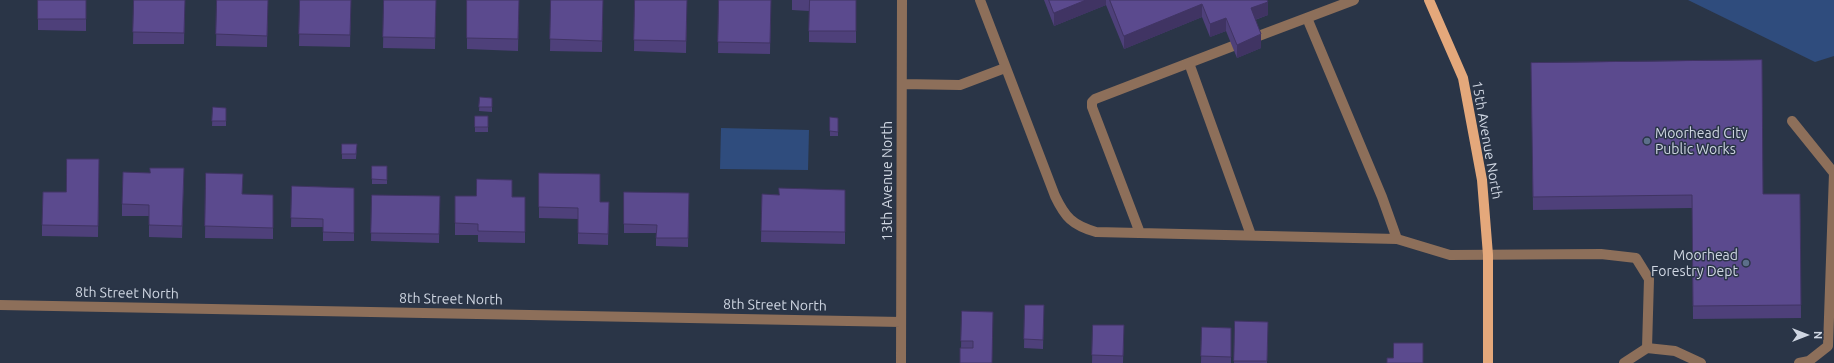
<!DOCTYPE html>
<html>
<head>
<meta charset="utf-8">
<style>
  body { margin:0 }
  #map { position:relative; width:1834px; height:363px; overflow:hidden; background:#2a3547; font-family:Ubuntu,sans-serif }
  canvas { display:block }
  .north { position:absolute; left:1786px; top:315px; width:40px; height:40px; -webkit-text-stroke:3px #2a3547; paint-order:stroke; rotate:90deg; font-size:11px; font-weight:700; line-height:16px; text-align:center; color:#cfd6e2 }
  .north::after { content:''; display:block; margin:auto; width:14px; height:18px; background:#cfd6e2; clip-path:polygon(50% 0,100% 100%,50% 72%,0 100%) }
</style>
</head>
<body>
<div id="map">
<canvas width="1834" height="363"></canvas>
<div class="north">N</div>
</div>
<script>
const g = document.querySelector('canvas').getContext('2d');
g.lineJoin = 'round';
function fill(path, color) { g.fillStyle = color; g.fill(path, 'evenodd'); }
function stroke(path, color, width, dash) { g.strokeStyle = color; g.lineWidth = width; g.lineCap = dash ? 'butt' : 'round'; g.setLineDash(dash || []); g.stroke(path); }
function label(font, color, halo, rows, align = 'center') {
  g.font = font + ' Ubuntu,sans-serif'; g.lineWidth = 3; g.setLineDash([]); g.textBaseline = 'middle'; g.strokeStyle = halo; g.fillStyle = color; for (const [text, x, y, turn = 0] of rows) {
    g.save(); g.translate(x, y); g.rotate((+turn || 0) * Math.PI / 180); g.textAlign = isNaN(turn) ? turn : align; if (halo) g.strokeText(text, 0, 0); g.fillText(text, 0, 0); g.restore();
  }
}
const green = new Path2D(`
  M1688,0H1834V56L1815,62Z
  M721,128L809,130L808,170L720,169Z`);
const minor = new Path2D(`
  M980,0L1055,196C1065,217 1072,225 1096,232L1397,239L1450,255L1601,254L1636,258L1649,279L1647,348L1675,351L1701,363
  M1307,18L1382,197L1397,239
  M1256,37L1354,0
  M1189,63L1251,235
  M902,84L960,85L1005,68
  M1792,121L1834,173
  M1140,233L1092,107V102L1095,99L1233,46
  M0,305L901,322
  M901,363L902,0
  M1624,363L1647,348
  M1799,363L1809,361L1828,346L1834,173`);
const major = new Path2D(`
  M1429,0L1463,78L1482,180L1488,255V363`);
const wall = new Path2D(`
  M38,0H86V31L38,30Z
  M134,0H185L184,44H133Z
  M217,0H268L267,47L216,46Z
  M300,0H351L350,47L299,46Z
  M384,0H436L435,49L383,48Z
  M467,0H519L518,51L467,49Z
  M551,0H603L602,52L550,51Z
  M635,0H687L686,53L634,51Z
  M719,0H771L770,54L718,53Z
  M792,0H856V43L809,42V11L792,10Z
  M1044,0H1267L1268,15L1255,20L1261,48L1237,58L1226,31L1210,37L1202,17L1124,49L1106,5L1054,26Z
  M1531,63L1763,194H1800L1801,318L1693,319L1692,208L1533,210Z
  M480,97L492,98V112L479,111Z
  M213,107L226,108V126H212Z
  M475,116H488V132H475Z
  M838,118V136H830V131Z
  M342,144H357L356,159H342Z
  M99,159L98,237L42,236V225L66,192Z
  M372,166H387V184H372Z
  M184,168L182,238L149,237V216H122V204L150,173Z
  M206,173L242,194L273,206V239L205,238Z
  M539,173L600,202H609L608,245L578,244V219L539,218Z
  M292,186L354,188V241H323V227H291Z
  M845,190V244L761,242L762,194L779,195Z
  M624,192L689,193L688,247L656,246V233H624Z
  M372,195L440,196L439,243L371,241Z
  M455,196L525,197V243L478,242V235H455Z
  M1025,305H1044L1043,349L1024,348Z
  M962,311L992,363L961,348Z
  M1235,321L1268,322L1267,363H1234Z
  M1093,325H1124L1123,363H1092Z
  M1202,327L1231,328V363H1201Z`);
const shadedWall = new Path2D(`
  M1086,0H1106V5L1054,26V13Z
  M1268,2V15L1251,21V8Z
  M1202,4V17L1124,49V36Z
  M1226,18V31L1210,37V24Z
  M1261,34V48L1237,58V45Z`);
const building = new Path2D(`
  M38,0H86V19H38Z
  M134,0H185L184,33L133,32Z
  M217,0H268L267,36L216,34Z
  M300,0H351L350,35L299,34Z
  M384,0H436L435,38L383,37Z
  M467,0H519L518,39L467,38Z
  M551,0H603L602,41L550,39Z
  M635,0H687L686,41L634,40Z
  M719,0H771L770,43L718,42Z
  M810,0H856V31H809Z
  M1049,0H1086L1054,13Z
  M1110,0H1267L1268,2L1251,8L1261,34L1237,45L1226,18L1210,24L1202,4L1124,36Z
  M1762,60L1763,194H1800L1801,305L1693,306L1692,195L1533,197L1531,63Z
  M480,97L492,98V107H479Z
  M213,107L226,108V121H212Z
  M475,116H488V127H475Z
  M830,117L838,118V132L830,131Z
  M342,144H357L356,154H342Z
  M67,159H99L98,226L42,225L43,192H66Z
  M372,166H387V180L372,179Z
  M150,168H184L182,226L149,225V205L122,204L123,172L150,173Z
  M206,173L243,174L242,194L273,195V228L205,226Z
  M539,173L600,174V202H609L608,234L578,233V208L539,207Z
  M477,179L512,180V197H525V232L478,231V224L455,223V196H476Z
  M292,186L354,188V233L323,232V219L291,218Z
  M779,188L845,190V232L761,231L762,194L779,195Z
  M624,192L689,193L688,238H656L657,225L624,224Z
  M372,195L440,196L439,234L371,233Z
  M1025,305H1044L1043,340L1024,339Z
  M962,311L993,312L992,363H960V348H973V341H961Z
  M1235,321L1268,322L1267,361H1234Z
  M1093,325H1124L1123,356L1092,355Z
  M1202,327L1231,328V357L1201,356Z
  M1394,343H1423V363H1387V358H1393Z`);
const markers = [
  [1647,141,4,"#5c6f8a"],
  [1746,263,4,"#5c6f8a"]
];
const poiNames = [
  ["Moorhead City",1655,133],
  ["Public Works",1655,149],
  ["Moorhead",1738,255,"right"],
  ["Forestry Dept",1738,271,"right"]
];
const streetNames = [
  ["15th Avenue North",1487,140,80],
  ["13th Avenue North",887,181,-90],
  ["8th Street North",127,293,1],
  ["8th Street North",451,299,1],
  ["8th Street North",775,305,1]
];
fill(green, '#2f4c7d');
stroke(minor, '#8d6f5a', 10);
stroke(major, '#e4a87b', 10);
fill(wall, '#4e407a');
fill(shadedWall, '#403463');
fill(building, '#5b4a8e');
stroke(building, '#403463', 1);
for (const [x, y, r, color] of markers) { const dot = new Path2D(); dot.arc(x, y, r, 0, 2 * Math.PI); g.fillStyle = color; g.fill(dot); stroke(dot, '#2a3547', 1.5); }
label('14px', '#cfd6e2', '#2a3547', poiNames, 'left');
label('14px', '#cfd6e2', '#2a3547', streetNames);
</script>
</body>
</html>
